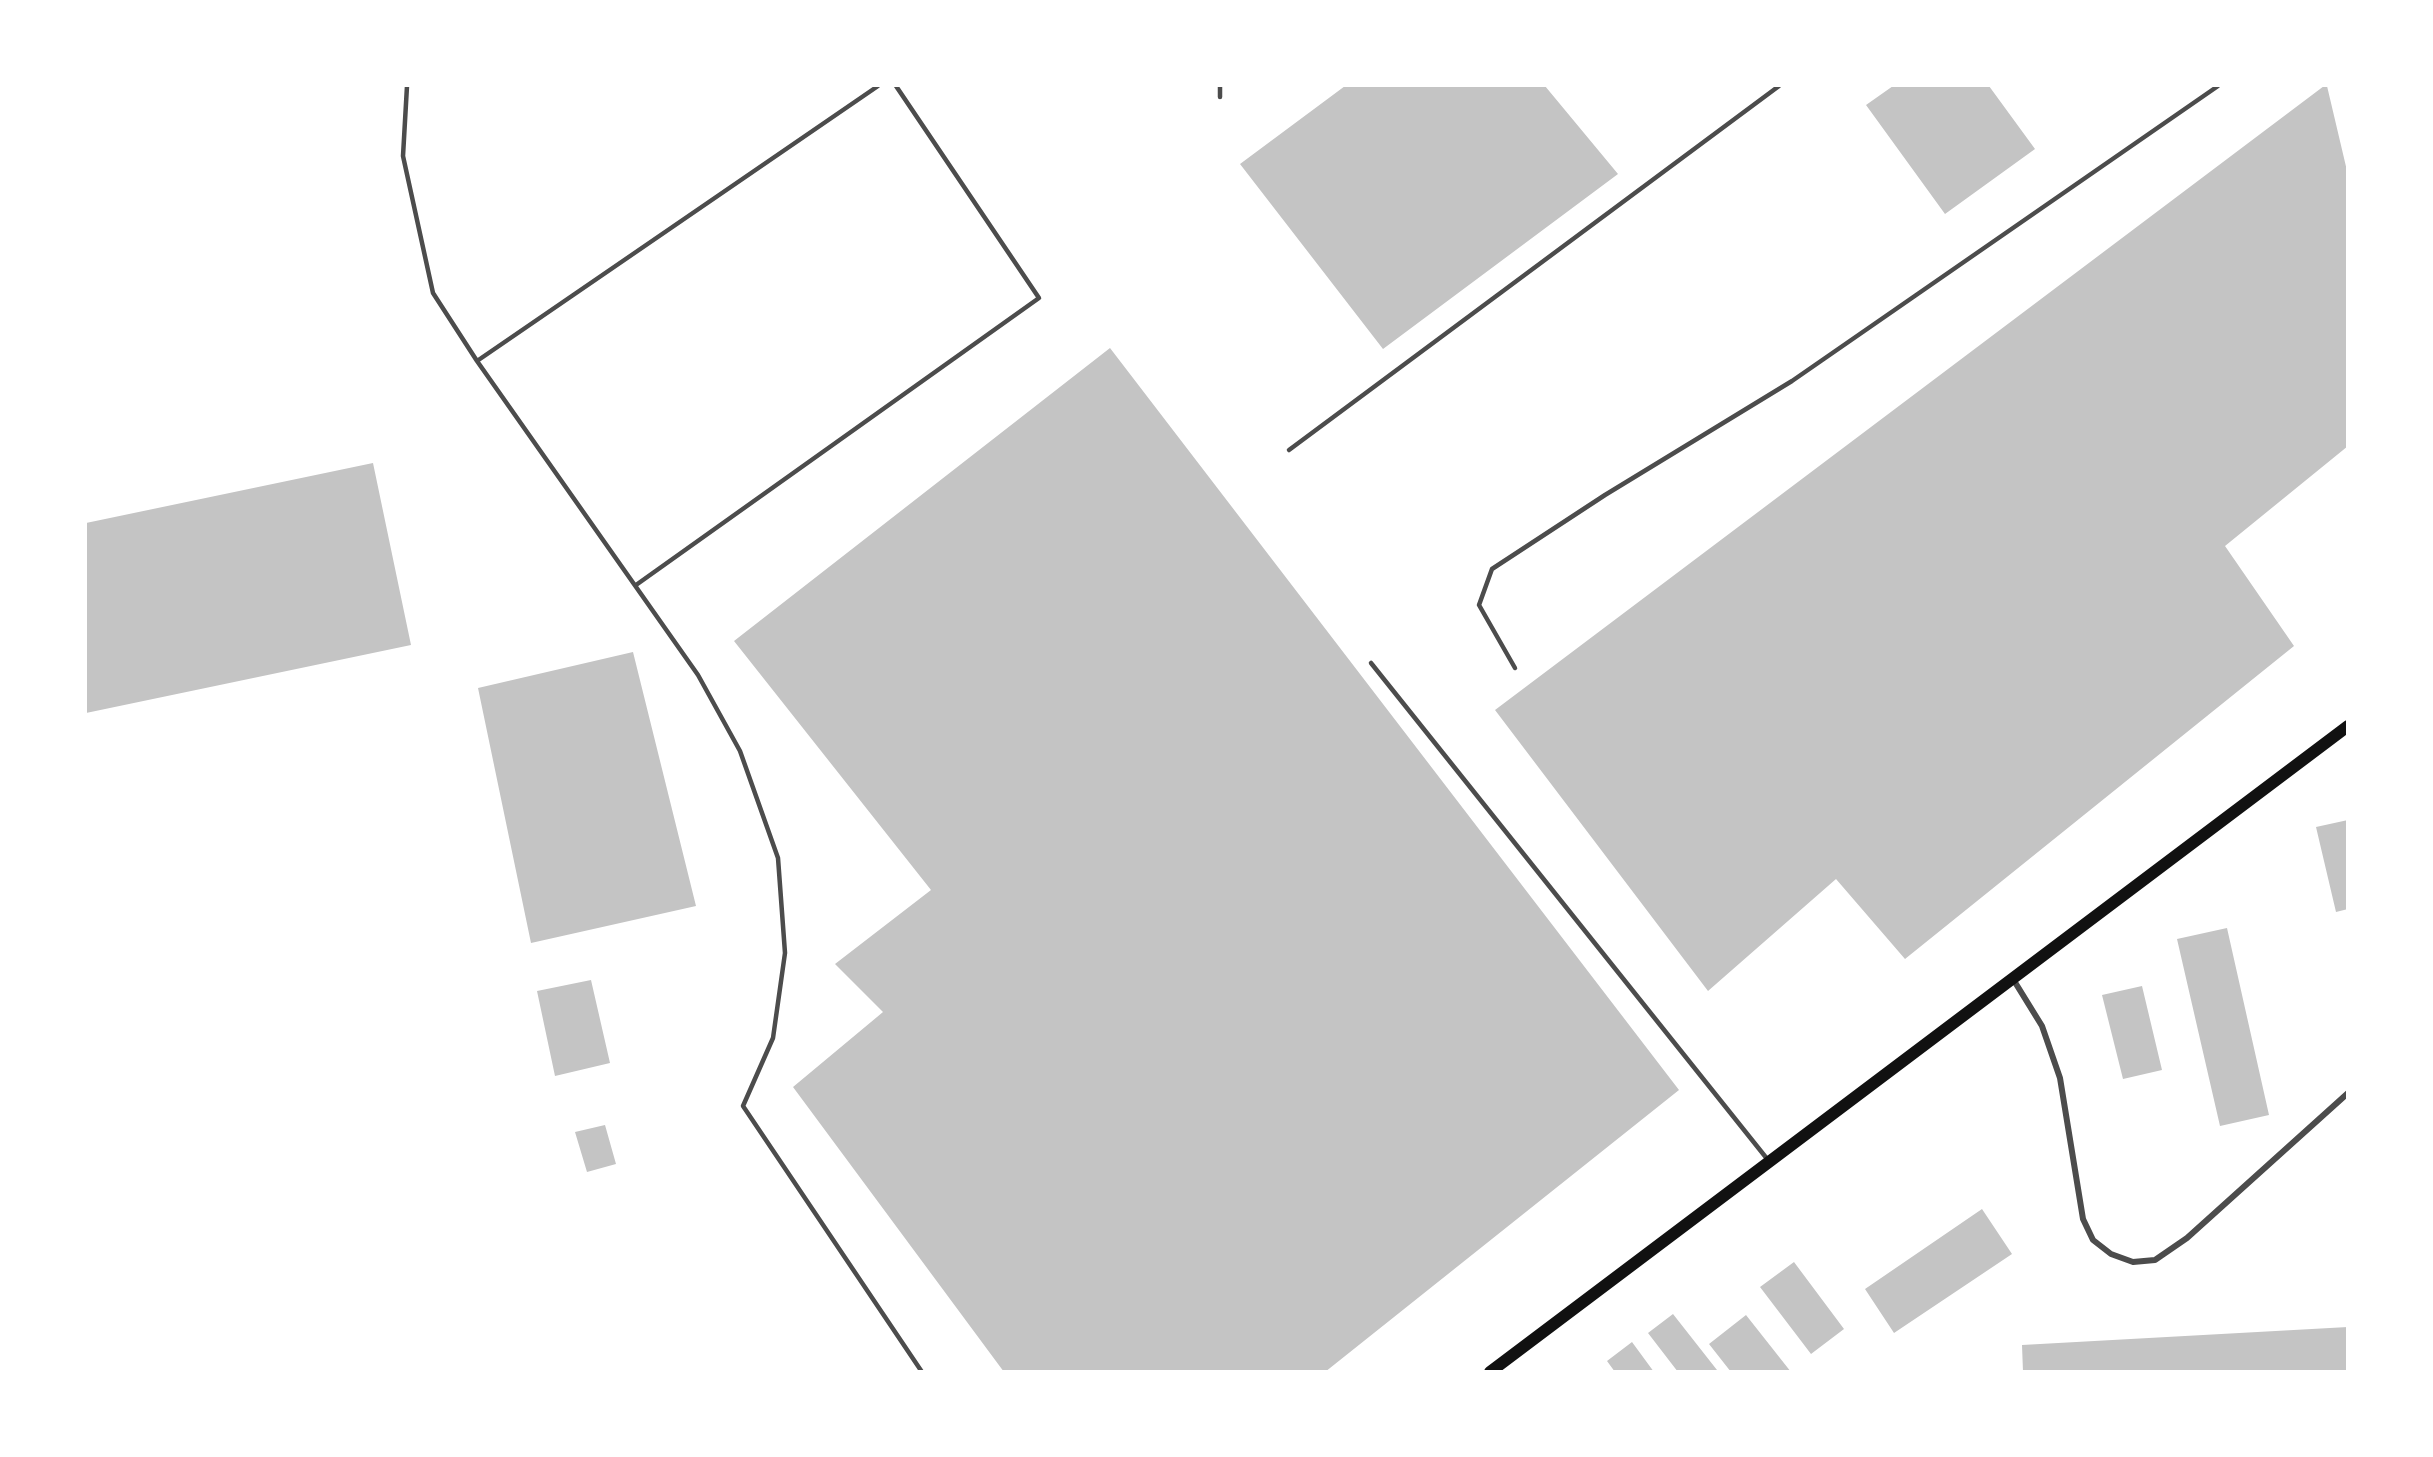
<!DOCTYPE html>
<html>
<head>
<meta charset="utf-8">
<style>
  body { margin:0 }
  #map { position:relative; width:2433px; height:1457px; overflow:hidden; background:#fff; font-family:"Crimson Pro",serif }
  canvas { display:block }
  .frame { position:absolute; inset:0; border:87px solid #fff; pointer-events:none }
</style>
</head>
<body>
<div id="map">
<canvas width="2433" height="1457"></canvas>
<div class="frame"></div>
</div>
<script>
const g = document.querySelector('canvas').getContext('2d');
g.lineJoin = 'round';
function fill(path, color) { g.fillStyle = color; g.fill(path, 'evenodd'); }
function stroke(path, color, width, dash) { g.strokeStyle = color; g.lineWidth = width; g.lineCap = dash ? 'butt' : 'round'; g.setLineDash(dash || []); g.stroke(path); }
const building = new Path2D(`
  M1345,86H1545L1618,174L1383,349L1240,164Z
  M1893,86H1989L2035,149L1945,214L1866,105Z
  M2324,86H2327L2348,175V446L2225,546L2294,646L1905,959L1836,879L1708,991L1495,710Z
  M1110,348L1679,1090L1325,1372H1004L793,1087L883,1012L835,964L931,890L734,641Z
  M373,463L411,645L86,713V523Z
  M633,652L696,906L531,943L478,688Z
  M2348,820V909L2336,912L2316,827Z
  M2227,928L2269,1115L2220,1126L2177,939Z
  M591,980L610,1063L555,1076L537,991Z
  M2142,986L2162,1070L2123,1079L2102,995Z
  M605,1125L616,1164L587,1172L575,1132Z
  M1982,1209L2012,1254L1894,1333L1865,1289Z
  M1794,1262L1844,1329L1811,1354L1760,1287Z
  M1673,1314L1717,1370L1715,1372H1678L1648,1333Z
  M1746,1315L1791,1372H1731L1709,1344Z
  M2348,1327V1372H2023L2022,1345Z
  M1632,1342L1654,1372H1615L1607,1361Z`);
const service = new Path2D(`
  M407,86L403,156L433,293L477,361L698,675L740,751L778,858L785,953L773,1038L743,1106L922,1372
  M1220,86V97
  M477,361L878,86
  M1289,450L1779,86
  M636,585L1039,298L896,86
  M1371,663L1768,1160
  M1515,668L1479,605L1492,569L1605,495L1792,381L2218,86`);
const minor = new Path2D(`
  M2013,979L2042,1026L2060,1078L2083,1219L2093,1240L2111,1254L2133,1262L2155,1260L2187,1238L2348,1093`);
const secondary = new Path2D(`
  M1490,1372L2348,726`);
fill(building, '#c4c4c4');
stroke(service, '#4c4c4c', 4.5);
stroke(minor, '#4c4c4c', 6);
stroke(secondary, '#111', 12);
</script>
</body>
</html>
